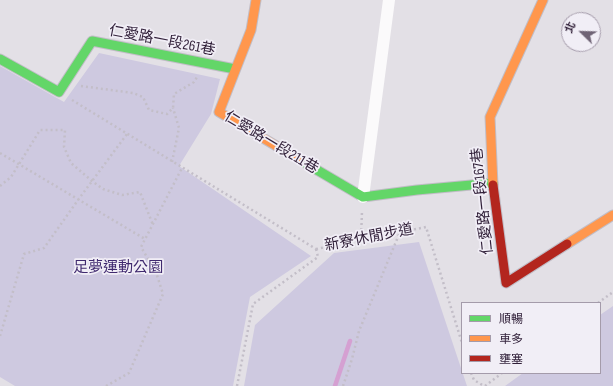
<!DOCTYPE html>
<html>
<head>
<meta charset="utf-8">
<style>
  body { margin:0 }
  #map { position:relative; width:613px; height:386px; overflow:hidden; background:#e3e0e6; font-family:"Sofia Sans Condensed","Noto Sans TC",sans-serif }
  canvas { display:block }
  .legend { position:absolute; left:461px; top:302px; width:140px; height:72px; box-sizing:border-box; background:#f1eef6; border:1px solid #a49baa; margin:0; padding:5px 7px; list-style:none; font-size:12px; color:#301f38 }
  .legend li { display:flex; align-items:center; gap:8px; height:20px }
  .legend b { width:20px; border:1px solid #a49baa }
  .north { position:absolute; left:561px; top:12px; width:40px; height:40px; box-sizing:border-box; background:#f1eef6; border:1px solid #a49baa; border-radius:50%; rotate:293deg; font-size:11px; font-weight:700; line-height:16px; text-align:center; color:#301f38 }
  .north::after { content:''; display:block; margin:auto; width:14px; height:18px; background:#6f6375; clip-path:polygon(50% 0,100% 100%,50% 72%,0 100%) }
</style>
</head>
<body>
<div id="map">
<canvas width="613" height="386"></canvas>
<ul class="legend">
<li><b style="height:5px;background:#63d668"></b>順暢</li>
<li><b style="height:5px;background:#ff974d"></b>車多</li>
<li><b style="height:5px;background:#b3261e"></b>壅塞</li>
</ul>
<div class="north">北</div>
</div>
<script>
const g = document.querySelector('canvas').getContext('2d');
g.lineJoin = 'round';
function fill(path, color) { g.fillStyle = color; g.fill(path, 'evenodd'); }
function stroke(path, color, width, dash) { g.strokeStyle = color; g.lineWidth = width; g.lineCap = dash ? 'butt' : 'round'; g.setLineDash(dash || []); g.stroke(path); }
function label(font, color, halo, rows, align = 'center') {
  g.font = font + ' "Sofia Sans Condensed","Noto Sans TC",sans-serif'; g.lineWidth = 3.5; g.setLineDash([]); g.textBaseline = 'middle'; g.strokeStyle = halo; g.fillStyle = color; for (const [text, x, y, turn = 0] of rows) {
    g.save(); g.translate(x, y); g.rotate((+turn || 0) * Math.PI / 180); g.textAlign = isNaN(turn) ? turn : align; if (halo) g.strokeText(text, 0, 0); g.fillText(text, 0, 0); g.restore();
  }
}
const green = new Path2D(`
  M99,53L220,79L211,114L179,166L311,256L250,297L233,386H15L0,377V66L64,102Z
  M419,242L467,386H244L255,325L334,253Z
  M613,306V386H505L523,373H600V315Z`);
const stream = new Path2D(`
  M335,386L350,341`);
const path = new Path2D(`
  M81,86L133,93L143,97L149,110L167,114L173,108L174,94L194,82L197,77
  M72,100L316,249
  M0,153L145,239
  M172,162L179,128L173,108
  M0,186L11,177L40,130H65L64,147L71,163L92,181L103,189L122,195L140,192L153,225
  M361,240L362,211
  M316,249L426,227L462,343
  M598,303L613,292
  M0,336L24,254L44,248L78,200L127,134
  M471,373L474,380L484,386
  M106,386L129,373L163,294L156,272L141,247L182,168
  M237,386L253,304L318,257L316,249
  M343,386L352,359L359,331L400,232
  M485,386L502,373`);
const street = new Path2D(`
  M363,197L389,0`);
const fast = new Path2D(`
  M0,59L59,92L92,41L235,69
  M300,160L363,197L417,190L493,183`);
const slow = new Path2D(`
  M256,0L251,30L219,112L300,160
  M493,185L490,117L543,0
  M567,244L613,215`);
const jam = new Path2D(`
  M493,185L506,283L567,244`);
const streetNames = [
  ["仁愛路一段261巷",162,41,11],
  ["仁愛路一段211巷",271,143,31],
  ["仁愛路一段167巷",483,201,-96],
  ["新寮休閒步道",369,238,-11]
];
const parkNames = [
  ["足夢運動公園",118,268]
];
fill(green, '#cec9e0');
stroke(stream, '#d5a0d2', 4.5);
stroke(fast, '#c1bdc6', 11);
stroke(slow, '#c1bdc6', 11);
stroke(jam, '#c1bdc6', 11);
stroke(path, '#c3bec8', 2.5, [2, 3]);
stroke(street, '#fbfafb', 12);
stroke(fast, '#63d668', 9);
stroke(slow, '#ff974d', 9);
stroke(jam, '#b3261e', 9);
label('15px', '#301f38', '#f1eef6', streetNames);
label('15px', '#402a6f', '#f1eef6', parkNames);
</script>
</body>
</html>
